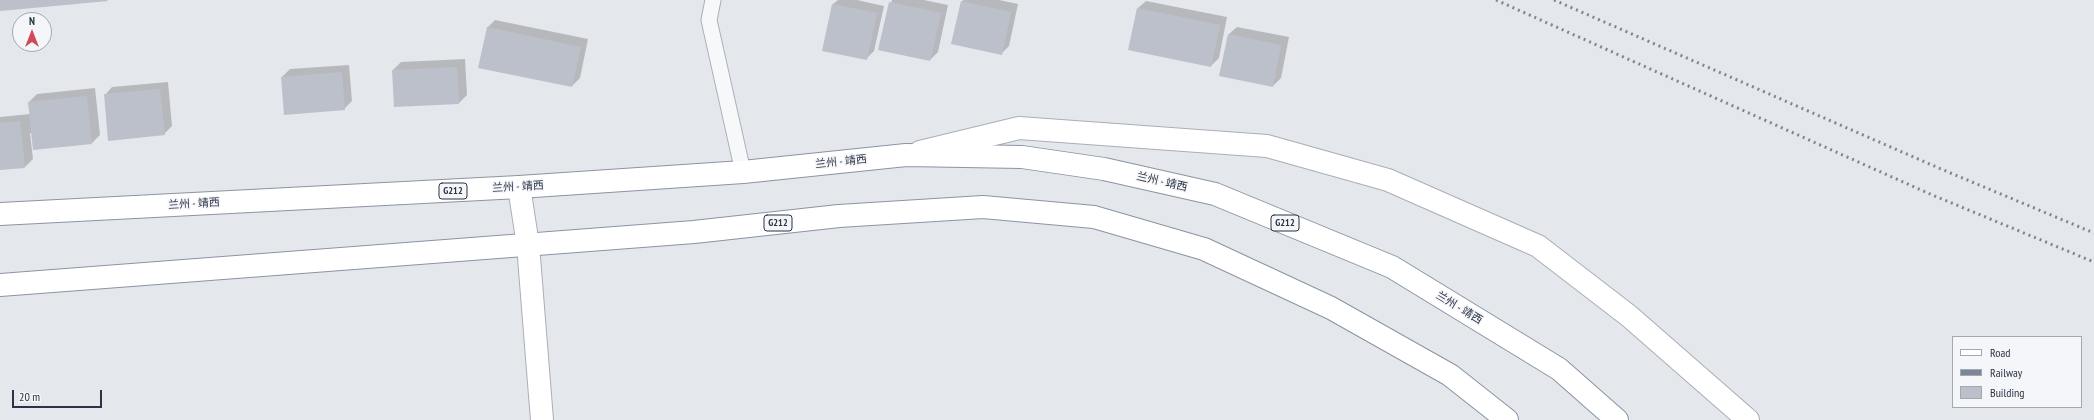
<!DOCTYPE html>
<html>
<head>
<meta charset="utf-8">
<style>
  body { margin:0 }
  #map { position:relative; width:2094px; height:420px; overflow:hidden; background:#e4e7ec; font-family:"PT Sans Narrow",sans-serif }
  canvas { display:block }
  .legend { position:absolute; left:1952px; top:336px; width:130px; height:72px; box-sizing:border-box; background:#f4f6f9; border:1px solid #a4a8b1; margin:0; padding:5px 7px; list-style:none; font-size:12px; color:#2b3445 }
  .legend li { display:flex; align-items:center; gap:8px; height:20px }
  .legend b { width:20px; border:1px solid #a4a8b1 }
  .north { position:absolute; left:12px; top:12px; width:40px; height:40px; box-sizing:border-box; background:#f4f6f9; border:1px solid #a4a8b1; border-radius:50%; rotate:0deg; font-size:11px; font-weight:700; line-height:16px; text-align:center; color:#2b3445 }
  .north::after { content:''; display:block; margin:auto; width:14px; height:18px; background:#d1495b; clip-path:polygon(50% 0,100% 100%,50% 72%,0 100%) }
  .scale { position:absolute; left:12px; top:390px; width:90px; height:18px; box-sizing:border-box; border:2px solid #2b3445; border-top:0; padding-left:5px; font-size:12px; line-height:14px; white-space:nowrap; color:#2b3445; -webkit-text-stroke:3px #f4f6f9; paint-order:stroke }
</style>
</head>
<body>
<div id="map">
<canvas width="2094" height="420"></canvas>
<ul class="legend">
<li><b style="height:5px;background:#fff"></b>Road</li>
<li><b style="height:5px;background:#7d8696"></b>Railway</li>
<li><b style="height:11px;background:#bbc0ca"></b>Building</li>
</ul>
<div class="north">N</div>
<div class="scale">20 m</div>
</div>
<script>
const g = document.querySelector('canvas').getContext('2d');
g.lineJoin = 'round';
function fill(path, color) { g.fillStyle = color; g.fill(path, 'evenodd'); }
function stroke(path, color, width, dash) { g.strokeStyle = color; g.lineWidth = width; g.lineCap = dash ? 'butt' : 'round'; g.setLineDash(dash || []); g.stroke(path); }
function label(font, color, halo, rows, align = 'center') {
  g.font = font + ' "PT Sans Narrow","Noto Sans SC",sans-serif'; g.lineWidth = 3; g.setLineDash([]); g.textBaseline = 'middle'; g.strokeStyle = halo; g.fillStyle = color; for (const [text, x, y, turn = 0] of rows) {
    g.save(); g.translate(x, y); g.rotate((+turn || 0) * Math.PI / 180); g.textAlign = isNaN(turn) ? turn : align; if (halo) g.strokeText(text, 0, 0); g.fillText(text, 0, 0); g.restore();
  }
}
const shadow = new Path2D(`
  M838,0H857L884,6L874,51L866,59L833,4Z
  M892,0H924L948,5L938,52L930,60L879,50Z
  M963,0H999L1018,4L1009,46L1001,54L962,2Z
  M1146,1L1227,17L1219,58L1211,66L1138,8Z
  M495,20L588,39L580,78L572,86L487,28Z
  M1237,27L1289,37L1281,78L1273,86L1229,34Z
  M465,59L467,95L459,103L395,106L393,70L401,62Z
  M349,65L352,101L344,109L282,77L290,69Z
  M168,82L172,126L164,134L105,95L112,87Z
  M95,88L100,135L92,143L30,133L33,159L25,167L0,169V117L30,114L29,102L37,94Z`);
const building = new Path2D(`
  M0,0H107L108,1L0,11Z
  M961,1L1011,12L1002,55L951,44Z
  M889,2L941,13L930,61L878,50Z
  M832,4L877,13L867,60L822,51Z
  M1137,8L1220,25L1211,67L1128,50Z
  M487,27L581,47L572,87L478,68Z
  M1228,34L1281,45L1273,87L1219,76Z
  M457,67L459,104L394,107L392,70Z
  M342,72L345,110L284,115L281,77Z
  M160,89L165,135L108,141L104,94Z
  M87,96L92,144L33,150L28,102Z
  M20,121L25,168L0,170V123Z`);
const lane = new Path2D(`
  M713,0L709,20L743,172`);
const secondary = new Path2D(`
  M920,152L1019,128L1267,146L1388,180L1538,246L1629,316L1748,420
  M519,187L528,245L542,420`);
const highway = new Path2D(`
  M0,214L519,187L743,172L906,155L1022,157L1104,169L1215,194L1392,267L1559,369L1617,420
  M0,285L694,232L839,216L983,207L1094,217L1204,249L1331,308L1450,375L1507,420`);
const rail = new Path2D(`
  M1496,0L1930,194L2094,262
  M1554,0L1941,169L2094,233`);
const shields = [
  [453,191,28],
  [778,223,28],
  [1285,223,28]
];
const shieldNames = [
  ["G212",453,191],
  ["G212",778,223],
  ["G212",1285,223]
];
const streetNames = [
  ["兰州 - 靖西",841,162,-6],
  ["兰州 - 靖西",1162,182,13],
  ["兰州 - 靖西",518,187,-3],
  ["兰州 - 靖西",194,204,-3],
  ["兰州 - 靖西",1459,308,31]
];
fill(shadow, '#0003');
fill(building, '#bbc0ca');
stroke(lane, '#a9aeb7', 17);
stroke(secondary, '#a9aeb7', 24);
stroke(highway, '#8b94a3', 24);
stroke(lane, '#f7f8fa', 15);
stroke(secondary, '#fff', 22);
stroke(highway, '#fff', 22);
stroke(rail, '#7d8696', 3, [2, 4]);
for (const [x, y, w] of shields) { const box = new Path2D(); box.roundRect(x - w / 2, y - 8, w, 16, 3); g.fillStyle = '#f4f6f9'; g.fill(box); stroke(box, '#2b3445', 1); }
label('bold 10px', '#2b3445', null, shieldNames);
label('11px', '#2b3445', '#f4f6f9', streetNames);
</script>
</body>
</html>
